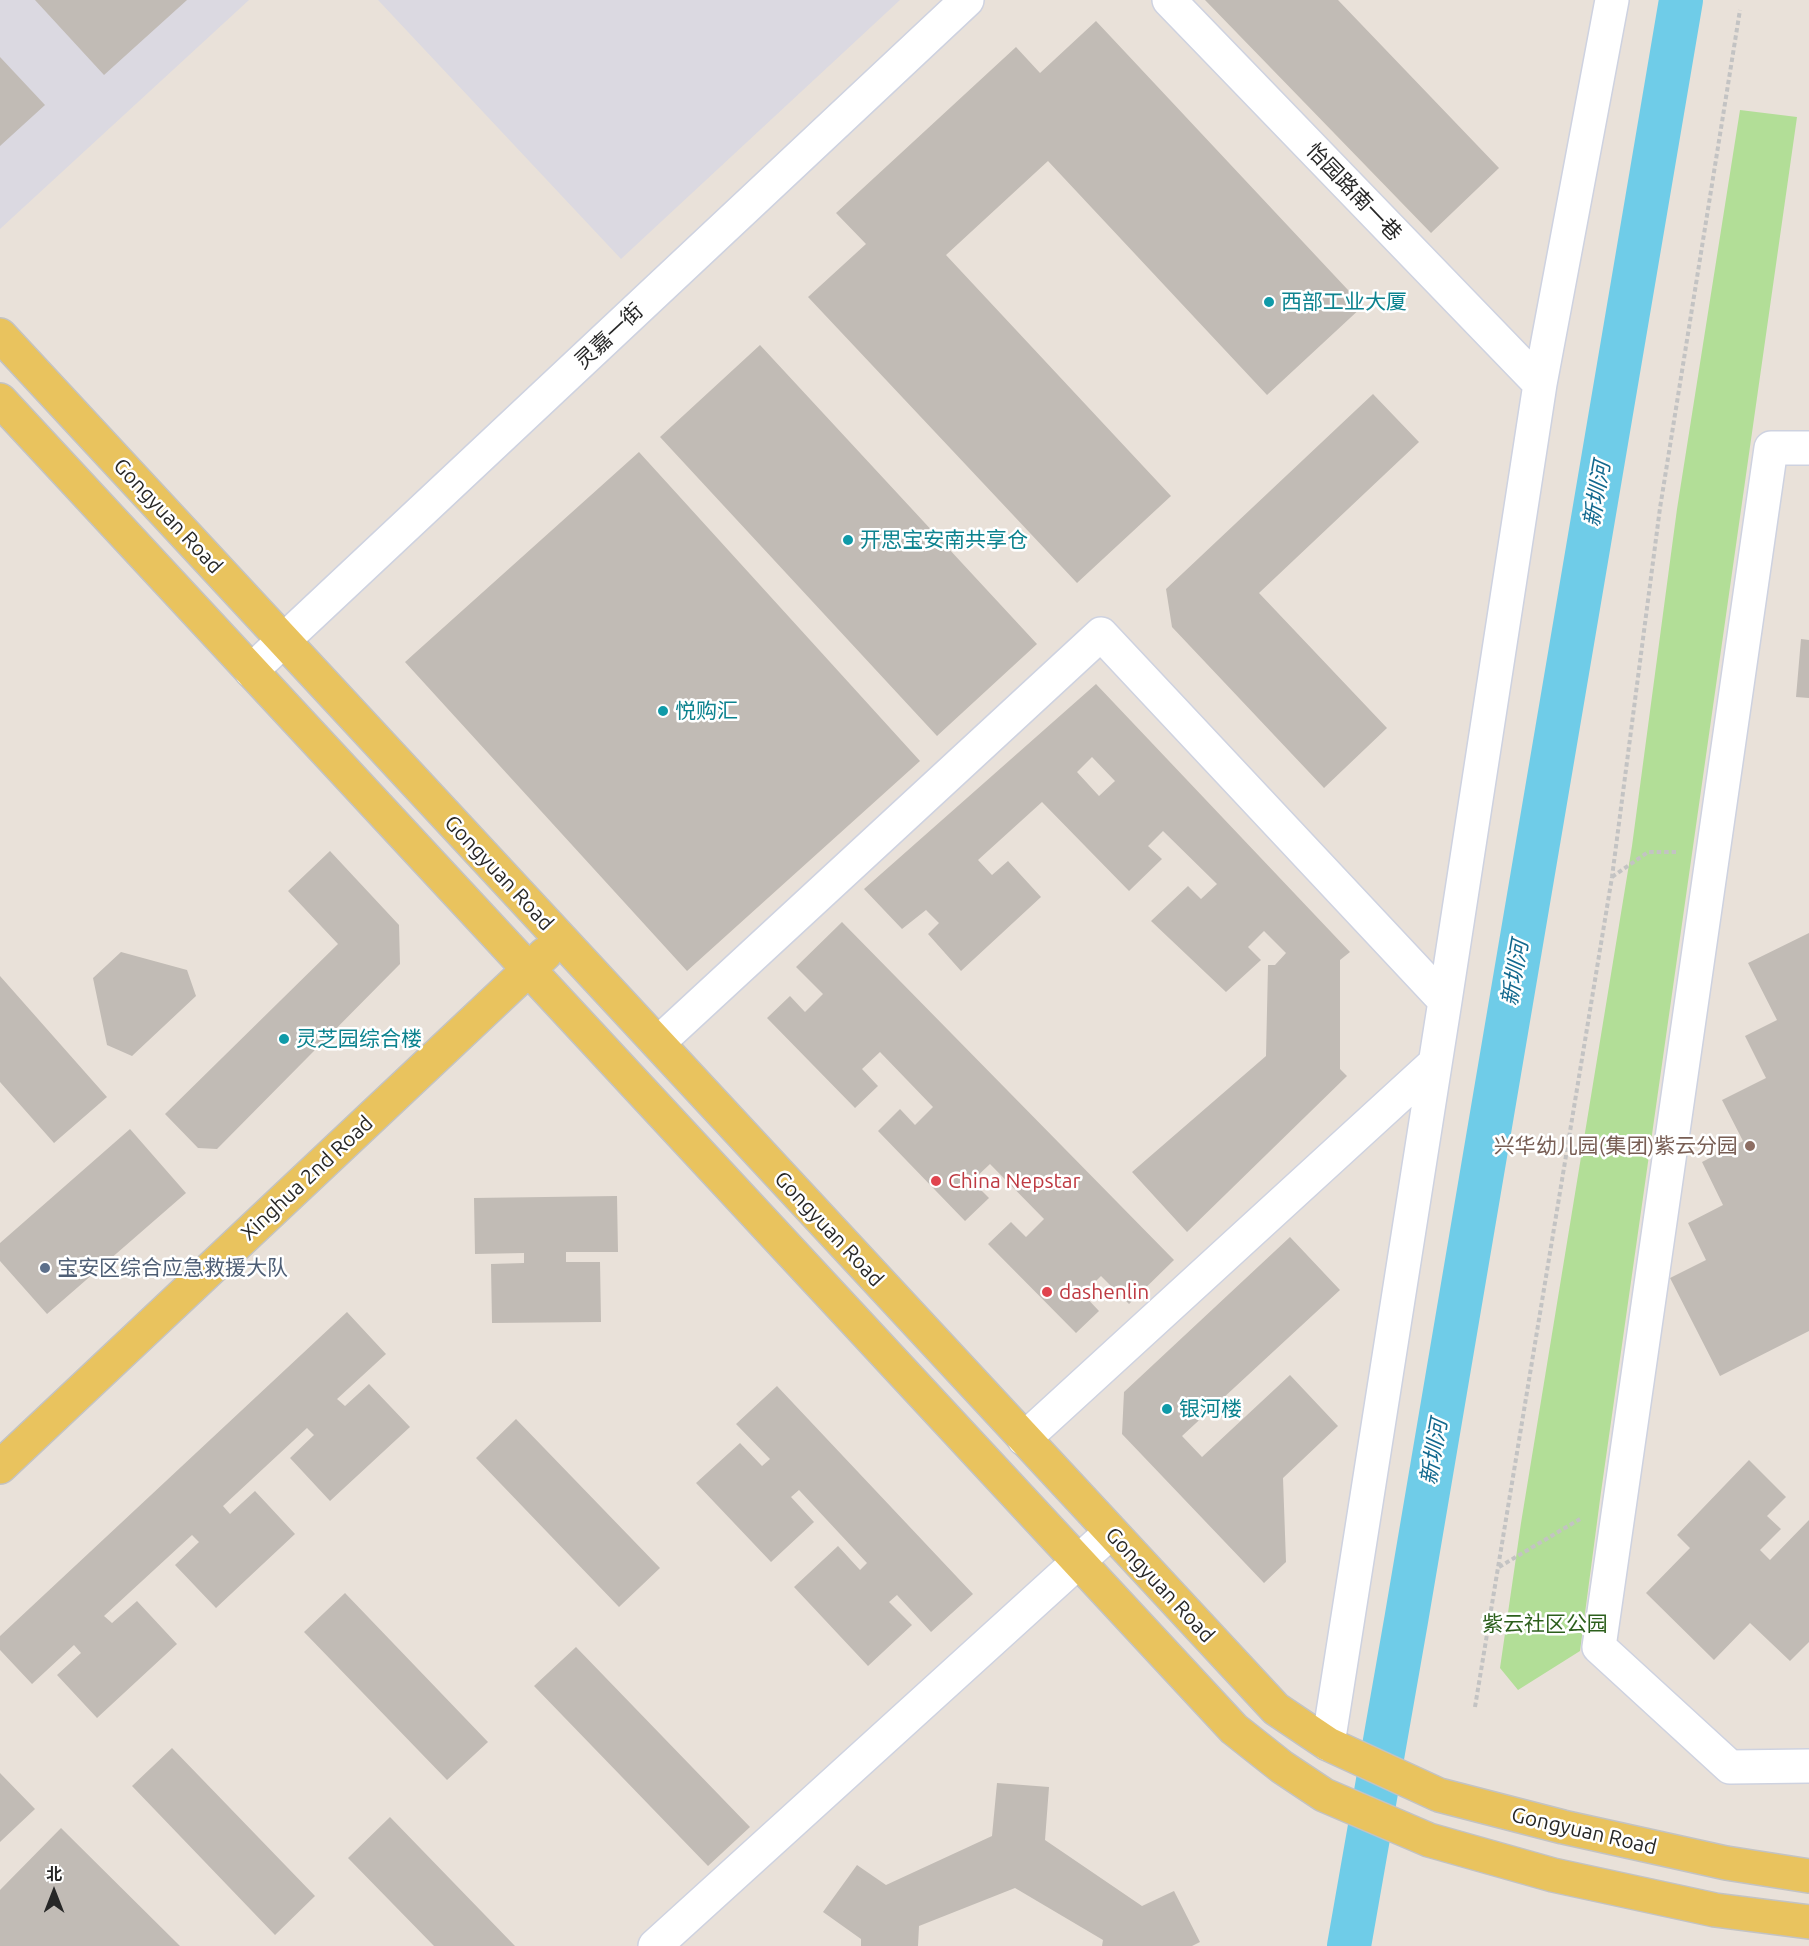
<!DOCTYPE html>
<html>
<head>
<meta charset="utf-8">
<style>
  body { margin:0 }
  #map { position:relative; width:1809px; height:1946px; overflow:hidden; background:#e9e1d9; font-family:Ubuntu,"Noto Sans SC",sans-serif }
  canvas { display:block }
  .north { position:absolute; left:24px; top:1862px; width:60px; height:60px; -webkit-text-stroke:4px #fff; paint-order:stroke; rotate:0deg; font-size:16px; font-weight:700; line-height:24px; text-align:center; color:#272727 }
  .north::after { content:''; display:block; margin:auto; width:21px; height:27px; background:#272727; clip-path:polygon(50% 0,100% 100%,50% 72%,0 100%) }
</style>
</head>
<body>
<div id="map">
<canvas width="1809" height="1946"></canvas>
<div class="north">北</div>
</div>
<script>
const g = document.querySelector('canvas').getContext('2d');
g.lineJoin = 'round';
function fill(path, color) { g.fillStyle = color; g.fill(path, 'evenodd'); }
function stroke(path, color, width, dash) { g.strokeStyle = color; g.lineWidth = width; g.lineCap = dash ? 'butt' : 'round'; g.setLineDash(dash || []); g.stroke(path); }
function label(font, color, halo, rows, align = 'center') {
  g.font = font + ' Ubuntu,"Noto Sans SC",sans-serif'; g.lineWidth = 5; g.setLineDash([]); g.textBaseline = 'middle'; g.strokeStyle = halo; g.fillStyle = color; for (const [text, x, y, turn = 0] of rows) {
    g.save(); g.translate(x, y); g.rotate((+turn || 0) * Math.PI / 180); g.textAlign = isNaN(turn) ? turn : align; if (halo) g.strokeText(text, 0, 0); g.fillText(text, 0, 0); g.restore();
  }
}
const industrial = new Path2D(`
  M0,0H249L0,229Z
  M378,0H900L621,259Z`);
const green = new Path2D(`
  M1740,110L1797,117L1601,1492L1580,1651L1518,1690L1500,1668L1521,1523L1632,846L1677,509Z`);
const canal = new Path2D(`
  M1349,1946L1406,1621L1681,0`);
const building = new Path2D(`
  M35,0H187L104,75Z
  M1205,0H1338L1499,168L1431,233Z
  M1096,21L1363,306L1267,395L1048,161L946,255L1171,496L1077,583L808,297L866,244L836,213L1016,47L1040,73Z
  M0,57L45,105L0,146Z
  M760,345L1037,644L937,736L660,437Z
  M1373,394L1419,442L1259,593L1387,728L1324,788L1172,627L1166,589Z
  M639,452L920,761L687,971L405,662Z
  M1801,639L1809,640V698L1796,697Z
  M1096,684L1350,952L1340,960V1069L1347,1076L1187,1232L1132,1172L1266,1056L1268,965H1275L1286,953L1264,931L1248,947L1261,960L1226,992L1151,921L1188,886L1201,899L1217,884L1163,831L1148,846L1162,859L1129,891L1042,802L978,860L992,875L1008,861L1041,897L961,971L928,934L939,923L926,910L902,929L864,889ZM1092,757L1115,781L1099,796L1077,772Z
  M330,851L399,925L400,964L217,1149L198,1148L165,1114L338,944L288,891Z
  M842,922L1174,1260L1129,1304L1101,1276L1083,1294L1099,1311L1076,1333L988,1244L1011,1222L1026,1237L1044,1219L990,1164L972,1181L989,1198L965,1221L878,1131L900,1109L915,1125L933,1107L880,1052L862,1069L878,1086L855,1108L767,1018L790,996L805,1012L823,994L796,967Z
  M1809,933V1331L1720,1376L1670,1278L1706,1260L1688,1223L1723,1205L1702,1162L1743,1141L1722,1100L1766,1078L1745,1036L1777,1020L1748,963Z
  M121,952L187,970L196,996L132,1056L107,1045L93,978Z
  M0,976L107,1097L54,1143L0,1082Z
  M130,1129L186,1193L47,1314L0,1261V1243Z
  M617,1196L618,1252H566V1262H600L601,1322L492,1323L491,1264L524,1263V1253L475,1254L474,1198Z
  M1290,1237L1340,1290L1182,1436L1202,1457L1290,1375L1338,1426L1283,1478L1286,1562L1264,1583L1122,1434L1124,1392Z
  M347,1312L386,1354L337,1399L345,1406L369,1384L410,1427L330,1501L290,1458L314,1435L307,1428L223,1506L230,1514L255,1491L295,1534L216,1608L175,1565L199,1542L192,1535L104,1616L112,1623L137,1601L177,1644L97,1718L57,1675L81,1653L74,1645L32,1684L0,1650V1636Z
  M777,1386L973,1594L931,1632L897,1595L889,1602L912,1625L868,1666L794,1587L838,1546L860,1570L867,1563L799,1490L791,1497L814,1522L771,1562L696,1483L740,1443L762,1466L770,1459L736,1424Z
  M516,1419L660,1568L619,1607L476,1458Z
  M1749,1460L1786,1497L1767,1516L1781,1529L1760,1550L1770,1560L1809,1520V1642L1790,1661L1750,1623L1714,1660L1646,1593L1690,1548L1677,1535Z
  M345,1593L488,1742L447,1780L304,1632Z
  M576,1647L750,1827L708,1866L534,1686Z
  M172,1748L315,1896L275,1935L132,1786Z
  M0,1773L35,1809L0,1842Z
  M997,1783L1049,1787L1045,1840L1142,1906L1174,1891L1200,1942L1192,1946H1102L1103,1940L1015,1888L919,1926L918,1946H861V1939L823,1912L857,1865L886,1885L992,1836Z
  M390,1817L515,1946H434L348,1858Z
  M61,1828L180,1946H0V1890Z`);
const path = new Path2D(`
  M1612,877L1648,852H1676
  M1499,1567L1580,1519
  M1475,1707L1612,877L1660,508L1740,10`);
const minor = new Path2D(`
  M1169,0L1540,384
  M1809,448H1771L1599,1647L1730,1767L1809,1766
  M251,671L967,0
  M658,1043L1101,634L1445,1001
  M1024,1439L1435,1063
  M1328,1744L1445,1001L1540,384L1612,0
  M655,1946L1111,1532`);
const major = new Path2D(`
  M0,335L1276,1709L1328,1744L1439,1795L1563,1827L1726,1863L1809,1876
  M0,400L1234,1729L1282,1767L1324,1795L1429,1840L1553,1875L1715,1910L1809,1922
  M0,1467L545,954`);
const markers = [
  [1269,302,6,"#0f9aa8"],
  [848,540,6,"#0f9aa8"],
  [663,711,6,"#0f9aa8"],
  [284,1039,6,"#0f9aa8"],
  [1750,1146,6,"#8d6e63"],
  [936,1181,6,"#e0444e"],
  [45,1268,6,"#5c6f8a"],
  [1047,1292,6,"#e0444e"],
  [1167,1409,6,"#0f9aa8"]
];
const streetNames = [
  ["怡园路南一巷",1354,192,46],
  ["灵嘉一街",609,336,-43],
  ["Gongyuan Road",168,516,47],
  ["Gongyuan Road",499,873,47],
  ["Xinghua 2nd Road",307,1178,-43],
  ["Gongyuan Road",829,1229,47],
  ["Gongyuan Road",1160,1585,47],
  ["Gongyuan Road",1584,1831,13]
];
const cultureNames = [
  ["西部工业大厦",1281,302],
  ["开思宝安南共享仓",860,540],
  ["悦购汇",675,711],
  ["灵芝园综合楼",296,1039],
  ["银河楼",1179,1409]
];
const educationNames = [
  ["兴华幼儿园(集团)紫云分园",1738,1146]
];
const healthNames = [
  ["China Nepstar",948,1181],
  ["dashenlin",1059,1292]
];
const serviceNames = [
  ["宝安区综合应急救援大队",57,1268]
];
const parkNames = [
  ["紫云社区公园",1545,1624]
];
const waterNames = [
  ["新圳河",1597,494,-80],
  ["新圳河",1515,973,-80],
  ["新圳河",1434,1452,-80]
];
fill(industrial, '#dbd9e1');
fill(green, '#b2de97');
stroke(canal, '#6fcce8', 44);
fill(building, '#c1bbb5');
stroke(minor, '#ced2e0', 36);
stroke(major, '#c3c3c3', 36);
stroke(path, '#c3c3c3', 4, [4.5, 3]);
stroke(minor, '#fff', 33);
stroke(major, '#e9c35e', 33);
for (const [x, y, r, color] of markers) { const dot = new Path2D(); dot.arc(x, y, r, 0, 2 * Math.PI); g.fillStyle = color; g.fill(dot); stroke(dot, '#fff', 2); }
label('21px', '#272727', '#fff', streetNames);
label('21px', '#0d838f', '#fff', cultureNames, 'left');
label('21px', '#785e54', '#fff', educationNames, 'right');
label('21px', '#be3a42', '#fff', healthNames, 'left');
label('21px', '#4e5e75', '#fff', serviceNames, 'left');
label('21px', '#2c5f1c', '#fff', parkNames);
label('italic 22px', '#13698e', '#fff', waterNames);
</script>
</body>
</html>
